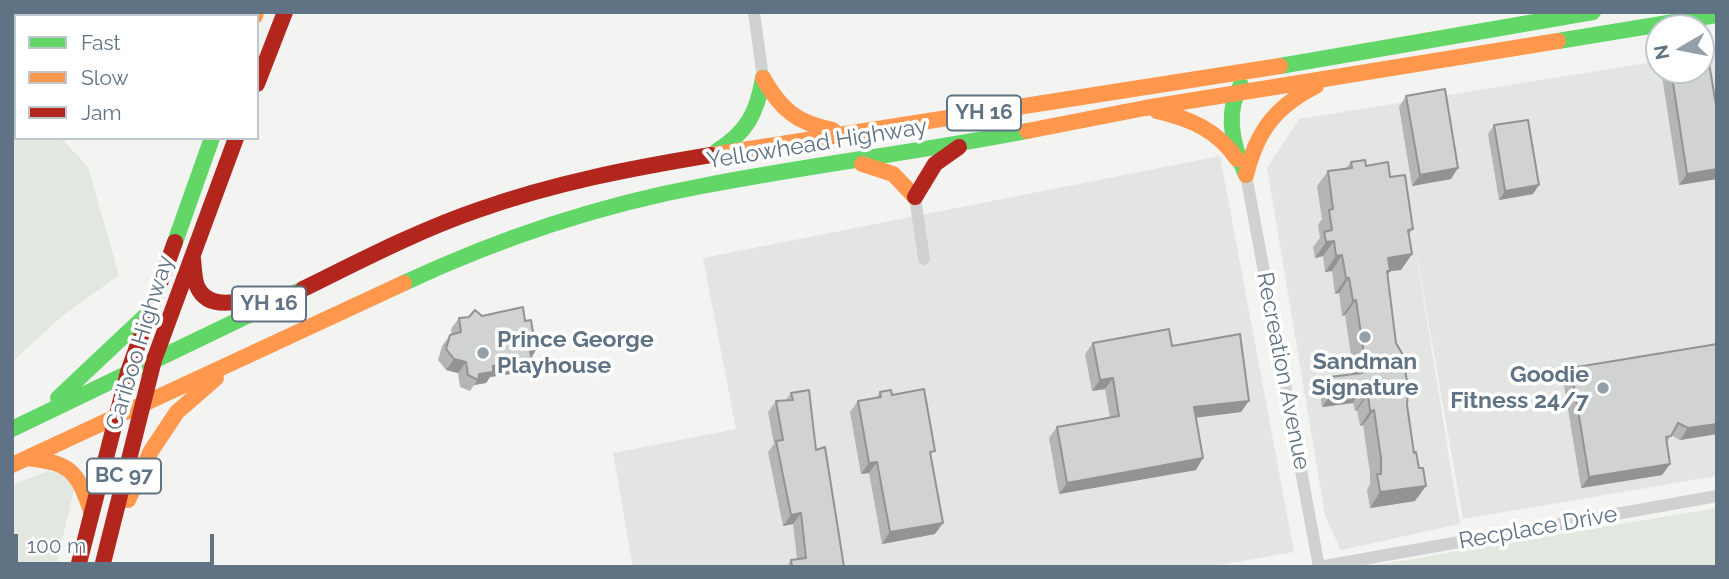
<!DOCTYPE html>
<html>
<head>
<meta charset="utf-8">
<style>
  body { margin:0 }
  #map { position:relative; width:1729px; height:579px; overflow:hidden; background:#f3f4f1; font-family:Raleway,sans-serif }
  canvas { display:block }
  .frame { position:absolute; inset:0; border:14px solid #607384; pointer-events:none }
  .legend { position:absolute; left:14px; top:14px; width:245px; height:126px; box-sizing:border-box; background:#fff; border:2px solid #bfc7ce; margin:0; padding:9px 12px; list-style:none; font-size:21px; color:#607384 }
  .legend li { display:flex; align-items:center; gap:14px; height:35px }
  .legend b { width:35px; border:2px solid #bfc7ce }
  .north { position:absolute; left:1645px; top:14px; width:70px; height:70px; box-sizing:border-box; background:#fff; border:2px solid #bfc7ce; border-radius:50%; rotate:260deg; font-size:19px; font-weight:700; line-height:28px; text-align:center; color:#607384 }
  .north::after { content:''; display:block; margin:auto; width:24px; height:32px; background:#93a0aa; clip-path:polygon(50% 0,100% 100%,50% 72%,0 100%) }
  .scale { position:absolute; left:14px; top:534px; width:200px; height:32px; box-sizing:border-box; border:4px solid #607384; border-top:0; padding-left:9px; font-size:21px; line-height:24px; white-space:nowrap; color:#607384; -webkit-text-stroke:5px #fff; paint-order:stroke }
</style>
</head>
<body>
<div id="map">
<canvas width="1729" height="579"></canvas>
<div class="frame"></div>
<ul class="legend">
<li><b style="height:9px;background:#63d668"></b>Fast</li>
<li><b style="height:9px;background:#ff974d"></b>Slow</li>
<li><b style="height:9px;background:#b3261e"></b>Jam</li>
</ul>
<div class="north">N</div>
<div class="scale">100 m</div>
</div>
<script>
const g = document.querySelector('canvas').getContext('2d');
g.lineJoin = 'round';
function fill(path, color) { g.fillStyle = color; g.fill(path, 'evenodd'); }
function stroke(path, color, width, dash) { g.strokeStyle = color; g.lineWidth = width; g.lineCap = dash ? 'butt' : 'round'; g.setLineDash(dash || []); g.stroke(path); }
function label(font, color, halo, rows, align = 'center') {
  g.font = font + ' Raleway,sans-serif'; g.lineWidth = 7; g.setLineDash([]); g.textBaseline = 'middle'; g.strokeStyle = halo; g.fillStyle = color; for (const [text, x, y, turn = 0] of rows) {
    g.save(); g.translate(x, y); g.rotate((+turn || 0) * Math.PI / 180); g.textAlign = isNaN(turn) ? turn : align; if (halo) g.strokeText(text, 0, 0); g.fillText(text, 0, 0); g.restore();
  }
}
const built = new Path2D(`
  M1717,52V476L1463,519L1412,228L1460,524L1341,550L1325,516L1267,168L1299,119L1659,61V70H1701V54Z
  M1220,156L1294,552L1207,567H633L613,453L736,429L703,258Z`);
const green = new Path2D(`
  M12,12H159L154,16H16V71L12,72Z
  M16,127V138H61L88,167L119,275L61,317L12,362V128Z
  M48,471L67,476L75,485L56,567H12V485Z
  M1717,508V567H1364Z`);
const street = new Path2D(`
  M754,12L763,78
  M1246,175L1319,567
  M915,197L924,259
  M1319,567L1717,496`);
const fast = new Path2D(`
  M1558,41L1717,15
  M1280,66L1593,12
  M1241,85C1224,113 1233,147 1246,175
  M717,151C747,132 757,113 763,78
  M175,242L212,138
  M404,283C498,239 600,205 702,186C810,165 919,152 1027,131
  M58,398L144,317
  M12,429L303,289`);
const slow = new Path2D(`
  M255,16L256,12
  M763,78C781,110 797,123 833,130
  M1157,111C1191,119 1217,130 1237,159
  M1027,131L1145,108L1558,41
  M711,155L1280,66
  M862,164L893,174L915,197
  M1246,175C1257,131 1275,107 1316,86
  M27,458C70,463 77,470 91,511
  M12,465L404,283
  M128,500L151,451L177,412L216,378`);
const jam = new Path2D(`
  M257,84L285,12
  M915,197L935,164L959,147
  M193,259C194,267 194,279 197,286C208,312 242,302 261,295
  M303,289C360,261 417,231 478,210C554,183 632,168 711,155
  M78,567L128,372L175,242
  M102,567L154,360L236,138`);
const wall = new Path2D(`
  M1661,70H1701L1717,111V179L1679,185Z
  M1406,96L1451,179L1412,186L1399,107Z
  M1494,125L1533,194L1499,200L1488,134Z
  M1351,162L1366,166L1390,177L1413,229L1409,234L1412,254L1401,270L1390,271L1388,275L1396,343L1407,405L1415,501L1370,508L1367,490L1370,484V473L1363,425L1360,426L1357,410L1355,411L1353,403L1322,407L1320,393L1330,377L1352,374V362L1345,315L1342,316L1339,293L1335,294L1332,271L1325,272L1323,256L1315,258L1313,247L1320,238L1318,225L1322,219L1317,186L1328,171L1346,168Z
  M482,316L525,321L536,350L524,372L490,377L486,383L474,385L470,391L460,387L458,373L446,370L438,360L442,346L450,335H452L451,329L459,318Z
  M1093,343L1172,346L1241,412L1196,417V470L1059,494L1049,438L1057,427L1110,418L1105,389L1092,391L1085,354Z
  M1717,344V434L1680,440L1671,435L1667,442L1670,464L1662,475L1581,488L1563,379L1571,368Z
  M880,392L892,395L931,457L935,534L882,544L869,473L861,474L850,412L858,401L876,398Z
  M791,393L816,450L844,567H787L791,560L797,559L793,524L783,526L768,452L774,444L768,412L776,401L786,400Z`);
const shadedWall = new Path2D(`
  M1458,168L1451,179L1412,186L1420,175Z
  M1717,169V179L1679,185L1687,174Z
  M1539,185L1533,194L1499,200L1505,191Z
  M1334,241L1323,256L1315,258L1326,242Z
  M1412,254L1401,270L1390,271L1380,286L1388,258Z
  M1342,255L1332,271L1325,272L1336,256Z
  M1346,278H1349L1339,293L1335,294Z
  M1356,300L1345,315L1342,316L1353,301Z
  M536,350L528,361L532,360L524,372L490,377L486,383L474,385L478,380L479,374L493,366L530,351Z
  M454,359L466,362L458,373L446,370Z
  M1113,378L1105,389L1092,391L1100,380Z
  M1364,387L1353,403L1322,407L1333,392Z
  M1368,395L1357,410L1355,411L1365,396Z
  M1249,401L1241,412L1186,419L1194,407Z
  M1374,410L1363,425L1360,426L1370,411Z
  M1717,424V434L1680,440L1688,428Z
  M1203,458L1196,470L1059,494L1067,483Z
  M877,462L869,473L861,474L869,463Z
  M1670,464L1662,475L1581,488L1589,477Z
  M1426,486L1415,501L1370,508L1380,492Z
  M801,513L793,524L783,526L791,515Z
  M943,523L935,534L882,544L890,532Z`);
const building = new Path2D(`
  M1707,51L1717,111V169L1687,174L1671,70H1701V52Z
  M1445,89L1458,168L1420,175L1406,96Z
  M1528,120L1539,185L1505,191L1494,125Z
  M1365,160L1366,166L1388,162L1390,177L1405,175L1413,229L1408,230L1412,254L1388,258L1390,271H1387L1396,343L1403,355L1408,389L1407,405L1414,453L1416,452L1419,468H1423L1426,486L1380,492L1377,474H1381V458L1374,410L1370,411L1368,395L1365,396L1364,387L1333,392L1330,377L1362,373L1363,347L1356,300L1353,301L1349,278H1346L1342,255L1336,256L1334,241L1326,242L1324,232L1332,230L1329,210L1333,209L1328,171L1352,168L1351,162Z
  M523,307L525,321L531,320L536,350L530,351L532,360L493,366V372L479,374L478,380L468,375L466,362L454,359L446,349L450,335L461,332L459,318L469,317L475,310L482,316Z
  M1169,329L1172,346L1240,334L1249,401L1194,407L1203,458L1067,483L1057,427L1119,416L1113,378L1100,380L1093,343Z
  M1717,344V424L1688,428L1678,423L1671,436L1666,437L1670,464L1589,477L1571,368Z
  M924,389L935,451L930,452L943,523L890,532L877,462L869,463L858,401L881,397L880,392L891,390L892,395Z
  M809,390L816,450L825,447L844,567H792L791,560L806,558L801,513L791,515L776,441L783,440L776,401L793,400L791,393Z`);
const markers = [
  [1365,337,7,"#93a0aa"],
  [483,353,7,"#93a0aa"],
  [1603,388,7,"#93a0aa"]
];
const shields = [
  [984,113,74],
  [269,304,74],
  [124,476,74]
];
const shieldNames = [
  ["YH 16",984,113],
  ["YH 16",269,304],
  ["BC 97",124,476]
];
const streetNames = [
  ["Yellowhead Highway",817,144,-9],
  ["Cariboo Highway",140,343,-73],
  ["Recreation Avenue",1283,371,79],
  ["Recplace Drive",1538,528,-10]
];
const poiNames = [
  ["Prince George",497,340],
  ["Playhouse",497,366],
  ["Sandman",1365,362,"center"],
  ["Signature",1365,388,"center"],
  ["Goodie",1589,375,"right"],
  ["Fitness 24/7",1589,401,"right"]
];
fill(built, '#e3e5e3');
fill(green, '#e2e7df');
stroke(street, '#d0d1d2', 12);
stroke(fast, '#63d668', 16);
stroke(slow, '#ff974d', 16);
stroke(jam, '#b3261e', 16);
fill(wall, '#b4b5b5');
fill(shadedWall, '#929393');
fill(building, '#d1d2d2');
stroke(building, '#929393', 2);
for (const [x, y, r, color] of markers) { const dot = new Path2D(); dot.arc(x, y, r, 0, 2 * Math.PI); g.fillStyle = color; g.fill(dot); stroke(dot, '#fff', 2.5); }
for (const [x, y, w] of shields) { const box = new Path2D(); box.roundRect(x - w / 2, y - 17.5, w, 35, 5); g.fillStyle = '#fff'; g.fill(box); stroke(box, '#607384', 2); }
label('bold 21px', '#607384', null, shieldNames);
label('23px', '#607384', '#fff', streetNames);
label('bold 23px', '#607384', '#fff', poiNames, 'left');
</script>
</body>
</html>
